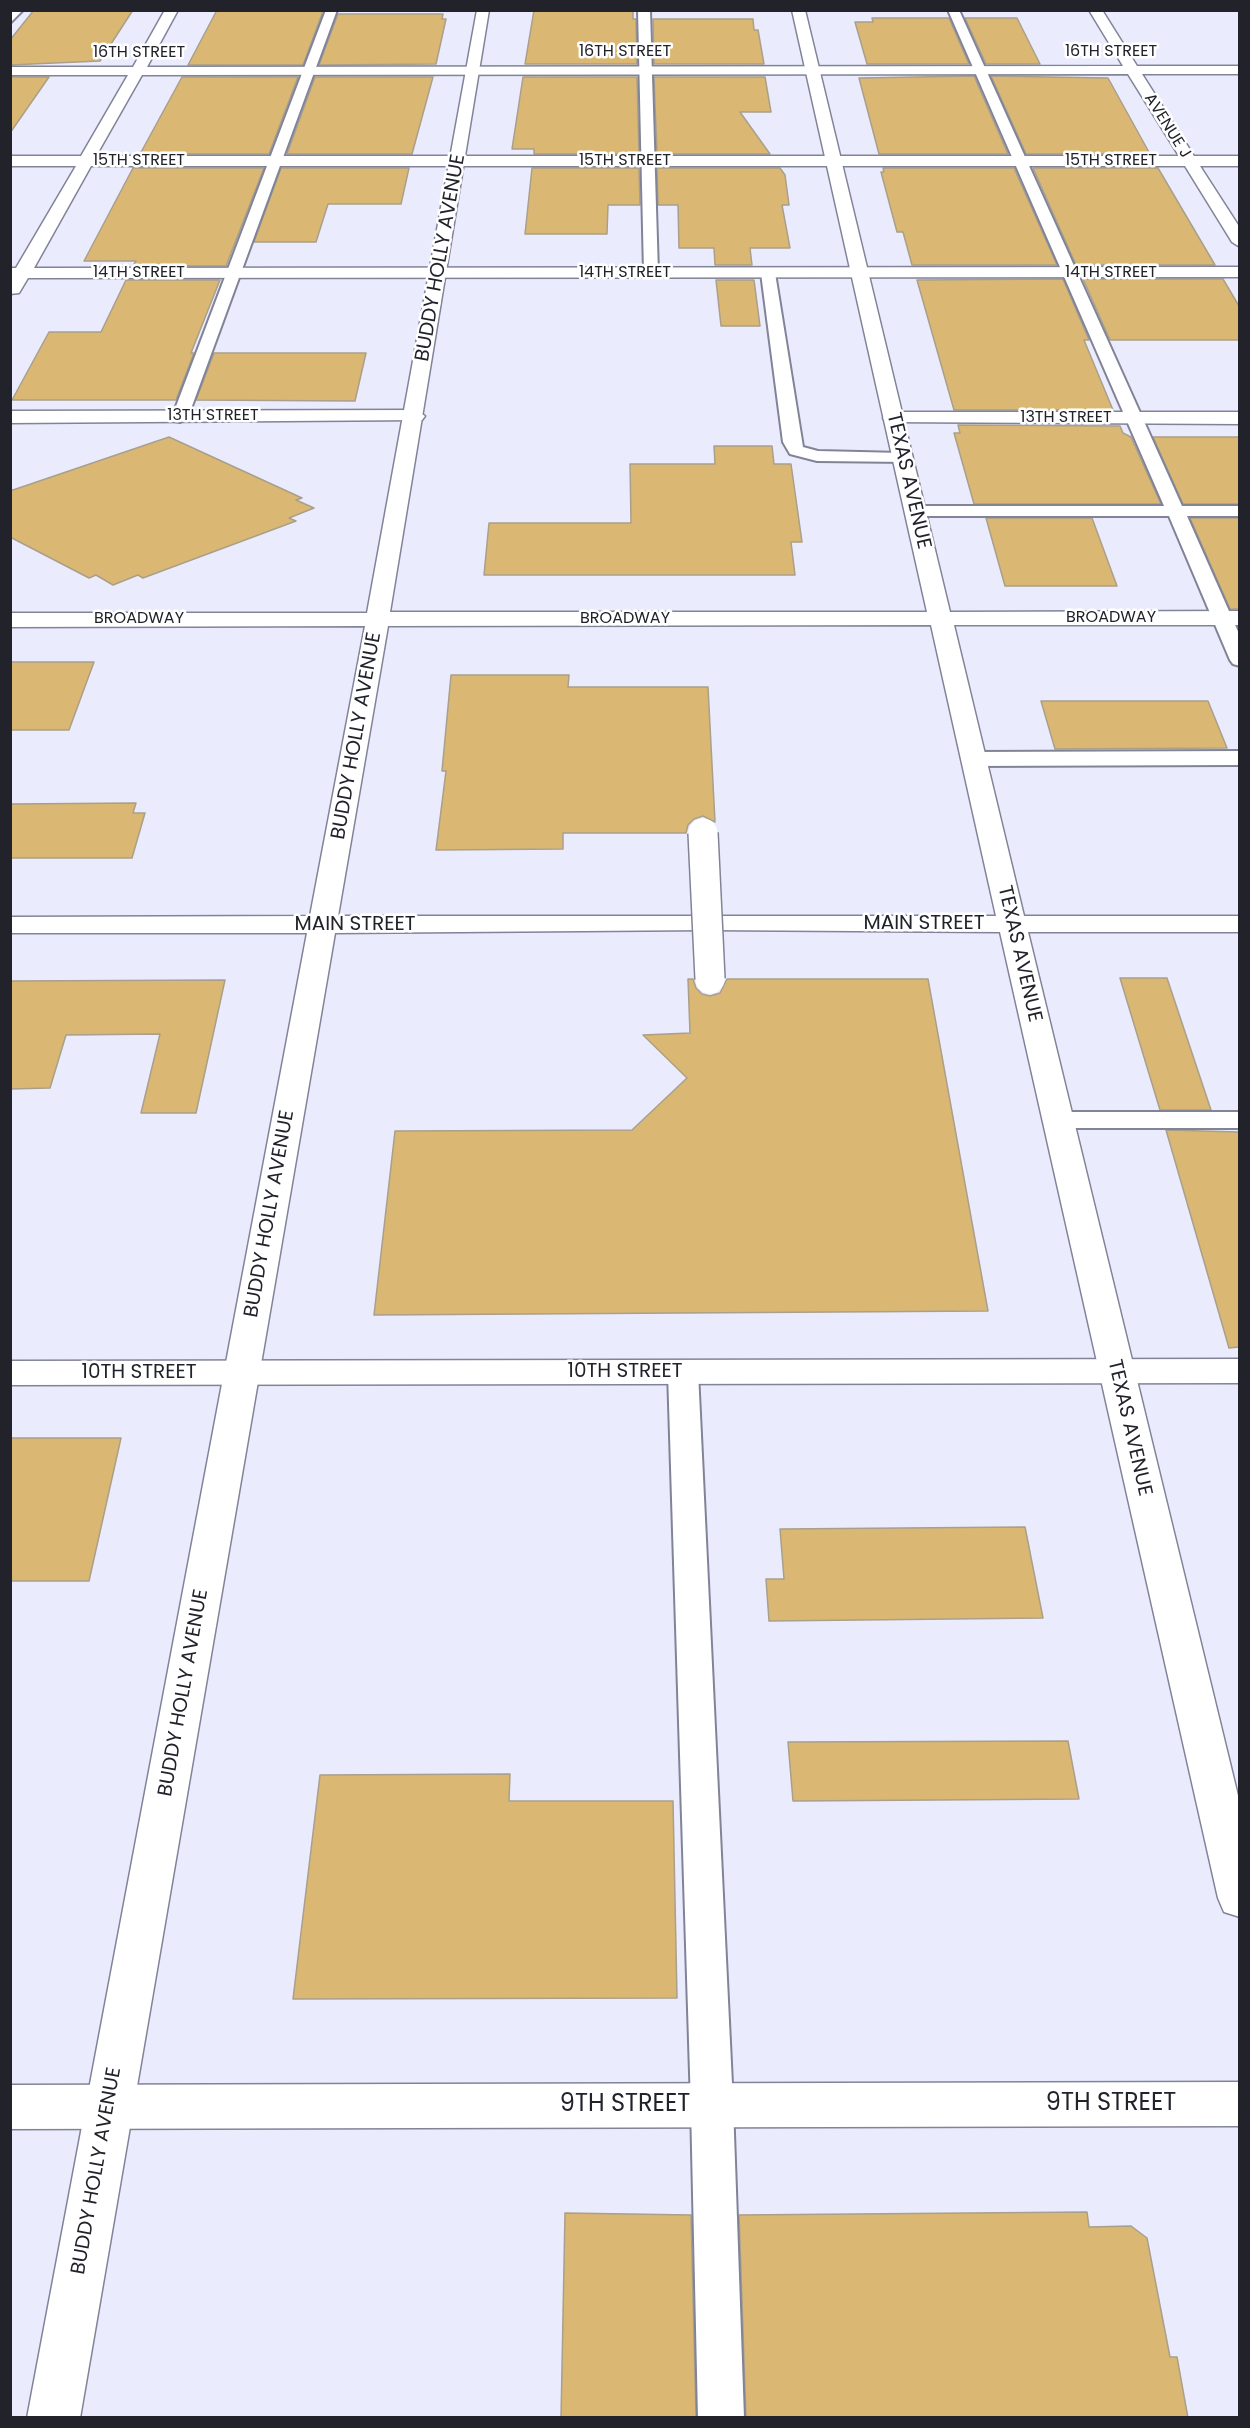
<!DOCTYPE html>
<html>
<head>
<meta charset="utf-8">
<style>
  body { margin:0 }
  #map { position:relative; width:1250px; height:2428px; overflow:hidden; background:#eaecfe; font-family:Poppins,sans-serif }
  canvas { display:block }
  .frame { position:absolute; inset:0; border:12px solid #21222a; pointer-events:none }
</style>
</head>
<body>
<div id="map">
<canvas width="1250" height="2428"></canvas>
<div class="frame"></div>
</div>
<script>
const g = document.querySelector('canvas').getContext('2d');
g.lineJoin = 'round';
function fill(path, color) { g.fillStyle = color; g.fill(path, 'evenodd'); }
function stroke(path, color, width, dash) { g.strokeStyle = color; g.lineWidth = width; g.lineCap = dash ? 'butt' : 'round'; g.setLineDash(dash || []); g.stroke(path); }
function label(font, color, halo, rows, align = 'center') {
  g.font = font + ' Poppins,sans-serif'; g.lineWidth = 5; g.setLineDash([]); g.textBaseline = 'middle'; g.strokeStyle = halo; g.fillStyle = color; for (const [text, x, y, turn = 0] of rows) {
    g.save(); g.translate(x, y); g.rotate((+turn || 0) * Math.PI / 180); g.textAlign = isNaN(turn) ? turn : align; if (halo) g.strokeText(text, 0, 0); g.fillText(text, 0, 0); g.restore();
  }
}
const building = new Path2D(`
  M34,10H133L100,61L10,65V40Z
  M217,10H322V14L303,65H188Z
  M534,10H633V19H636L637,64H525Z
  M338,14H443L442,19H446L436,64L319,65Z
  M872,18H949L969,64H867L855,22H873Z
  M965,18H1017L1040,64H986Z
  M653,19H753L754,30H758L764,64H654Z
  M974,76L1008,154H879L859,78Z
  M991,76L1108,78L1150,154H1026Z
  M10,77H49L10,133Z
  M182,77H298L269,154H140Z
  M315,77H433L412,154H287Z
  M523,77H637L639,154H534V149H512Z
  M654,77H765L771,112H740L770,154H657Z
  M133,168H264L226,266H133L136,261H84Z
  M281,168H409L401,204H328L316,242H254Z
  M532,168H639L640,205H608L607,234H525Z
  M657,168H780L785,175L789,205H782L790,248H750L752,265H715L714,248H679L678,205H658Z
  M883,168H1014L1057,265H912L903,232H897L881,172H884Z
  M1033,168H1158L1215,265H1076Z
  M1063,279L1089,340H1084L1113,410H954L917,280Z
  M1083,279H1223L1239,306V340H1110Z
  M126,280H220L191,353H194L176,400H12L49,332H101Z
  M716,280H754L760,326H721Z
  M214,353H366L355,401L196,400Z
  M958,425L1120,426L1123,433L1131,437L1161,504H974L954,433H960Z
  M169,437L302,498L296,500L314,508L289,518L296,521L143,578L138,575L113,585L96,575L89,578L10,537V491Z
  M1153,437H1239V504H1183Z
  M714,446H772L774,464H791L802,542H791L795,575H484L489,523H631L630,464H715Z
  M986,518H1092L1117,586H1005Z
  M1190,518H1239V609H1230Z
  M10,662H94L69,730H10Z
  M451,675H569L568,687H708L715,822L703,816L694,819L688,825L686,833H563V849L436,850L446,771H442Z
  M1041,701H1208L1227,748L1055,749Z
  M136,803L133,813H145L132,858H10V804Z
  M1120,978H1167L1211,1110H1160Z
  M688,979H693L696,988L702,994L710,996L720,993L727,979H928L988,1311L374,1315L395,1131L632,1130L687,1078L643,1035L690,1033Z
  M225,980L196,1113H141L160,1034L66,1035L50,1088L10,1089V981Z
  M1166,1130L1239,1132V1347L1229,1348Z
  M10,1438H121L89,1581H10Z
  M1025,1527L1043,1618L769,1621L766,1579H784L780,1529Z
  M1068,1741L1079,1799L793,1801L788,1742Z
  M510,1774L509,1801H673L677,1998L293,1999L320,1775Z
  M1087,2212L1089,2227L1131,2226L1147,2238L1170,2357H1177L1188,2418H746L739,2215Z
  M565,2213L691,2215L696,2418H561Z`);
const lane = new Path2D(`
  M12,10H23L10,23Z
  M326,10H337L188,417L180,422L174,421L172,417Z
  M638,10H650L658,273L651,277L644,273Z
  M948,10H959L1182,506H1240V516H1187L1240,636V666L1233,664L1230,660L1169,516H915L906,511L915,506H1164Z
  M768,269L775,273L803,447L818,451L902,453L908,454L911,458L908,462L817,461L790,454L783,442L761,273Z
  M1240,751V765L973,766L965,764L962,759L965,754L973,752Z
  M1057,1112H1240V1128H1057L1047,1126L1043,1120L1047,1114Z
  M683,1361L694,1364L698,1372L733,2105L744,2418H698L691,2105L668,1372L672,1364Z`);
const street = new Path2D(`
  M165,10H178L147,67L1123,66L1089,10H1102L1137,66H1240V74H1142L1194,156H1240V166H1200L1240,228V247L1232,242L1185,166H91L34,268L1240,267V277L28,278L19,293L10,294V268H16L76,166H10V156H81L128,75H10V67H133ZM1128,74L1179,156H96L142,75Z
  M415,410L425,416L422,420L10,423V411Z
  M893,412H1240V424L886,422L883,418L886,414Z
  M1240,1359V1383L10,1385V1361Z
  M1240,2082V2126L10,2129V2085Z`);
const secondary = new Path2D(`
  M477,10H489L390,612H927L792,10H805L950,612L1240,611V625H954L1024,916H1240V932H1028L1240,1804V1917L1224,1912L1218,1898L1000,932L708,930L335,933L80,2418H27L307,933H10V917L310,916L365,626L10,627V613H367ZM931,625L996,916H338L388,626Z`);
const streetBridge = new Path2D(`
  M703,833L710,979`);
const farStreetnames = [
  ["16TH STREET",625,52],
  ["16TH STREET",1111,52],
  ["16TH STREET",139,53],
  ["AVENUE J",1167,126,58],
  ["15TH STREET",139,161],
  ["15TH STREET",625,161],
  ["15TH STREET",1111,161],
  ["14TH STREET",139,273],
  ["14TH STREET",625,273],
  ["14TH STREET",1111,273],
  ["13TH STREET",213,416],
  ["13TH STREET",1066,418],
  ["BROADWAY",1111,618],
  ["BROADWAY",139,619],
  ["BROADWAY",625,619]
];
const streetNames = [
  ["BUDDY HOLLY AVENUE",441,258,-80],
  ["TEXAS AVENUE",908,481,77],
  ["BUDDY HOLLY AVENUE",357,736,-80],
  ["MAIN STREET",924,924],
  ["MAIN STREET",355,925],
  ["TEXAS AVENUE",1019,954,77],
  ["BUDDY HOLLY AVENUE",270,1214,-80],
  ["10TH STREET",625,1372],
  ["10TH STREET",139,1373],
  ["TEXAS AVENUE",1129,1428,77],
  ["BUDDY HOLLY AVENUE",184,1693,-80],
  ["BUDDY HOLLY AVENUE",97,2171,-80]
];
const nearStreetnames = [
  ["9TH STREET",1111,2104],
  ["9TH STREET",625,2105]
];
fill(building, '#dab874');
stroke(building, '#a99f8b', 1.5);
stroke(lane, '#818397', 4);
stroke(street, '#818397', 3);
stroke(secondary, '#818397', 3);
fill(lane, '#fff');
fill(street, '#fff');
fill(secondary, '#fff');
stroke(streetBridge, '#818397', 32, []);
stroke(streetBridge, '#fff', 29);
label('16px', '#21222a', '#fff', farStreetnames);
label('20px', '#21222a', '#fff', streetNames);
label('24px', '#21222a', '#fff', nearStreetnames);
</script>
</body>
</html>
